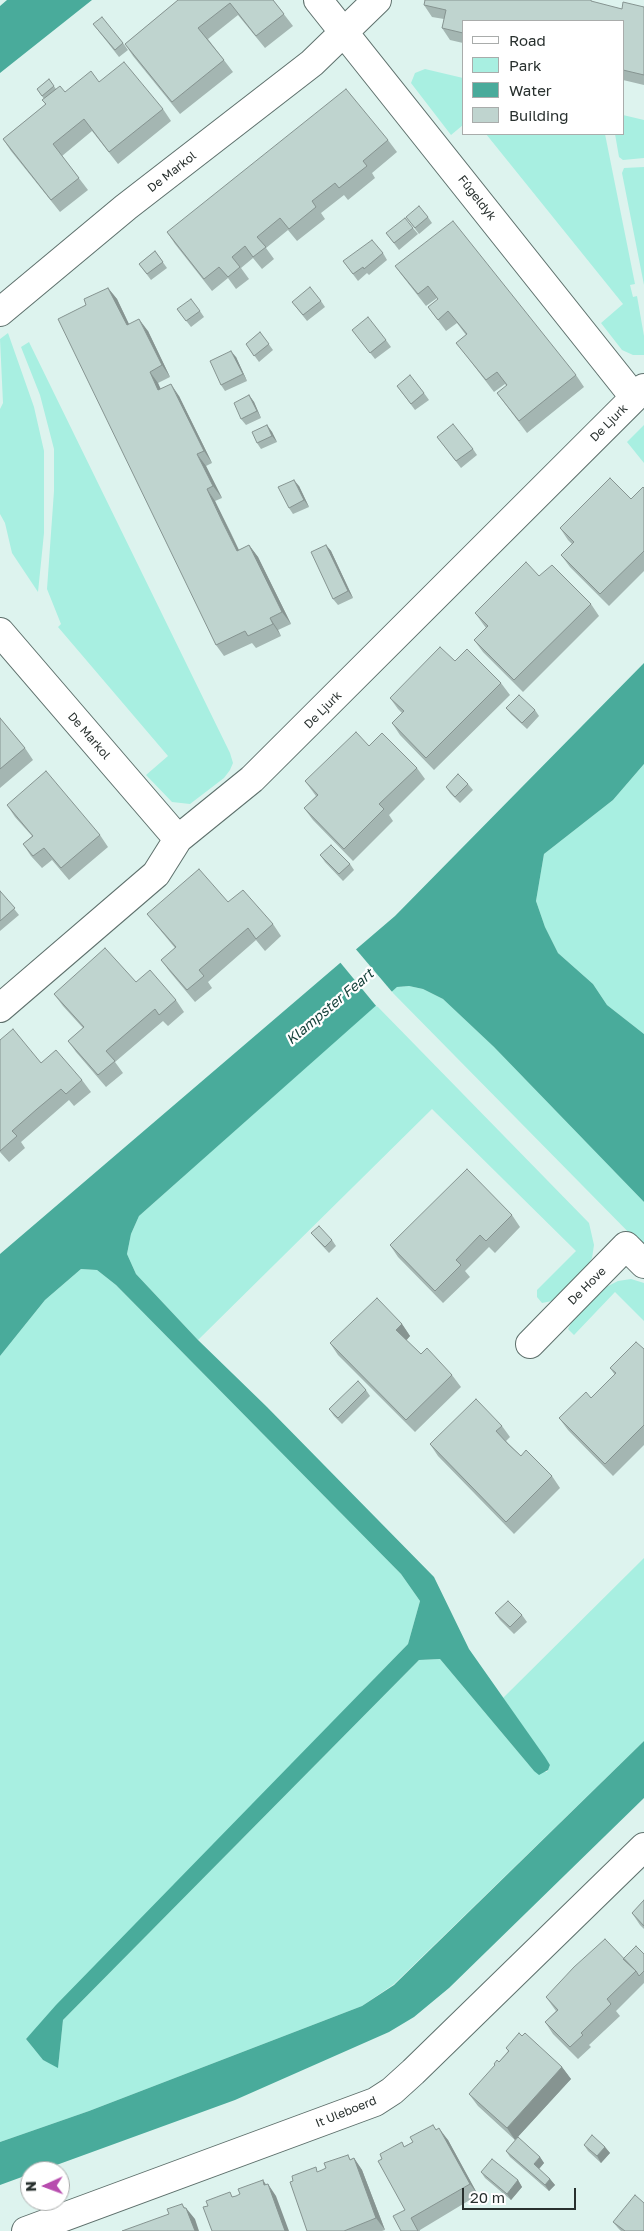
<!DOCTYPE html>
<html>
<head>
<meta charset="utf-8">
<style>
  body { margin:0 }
  #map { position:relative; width:644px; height:2231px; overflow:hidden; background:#ddf3ee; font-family:"Golos Text",sans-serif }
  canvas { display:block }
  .legend { position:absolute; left:462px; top:20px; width:162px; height:115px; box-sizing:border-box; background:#fff; border:1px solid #a9acab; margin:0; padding:6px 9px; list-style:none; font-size:15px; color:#28302e }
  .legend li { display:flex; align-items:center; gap:10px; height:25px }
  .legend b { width:25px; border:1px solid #a9acab }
  .north { position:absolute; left:20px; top:2161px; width:50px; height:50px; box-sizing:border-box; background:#fff; border:1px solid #a9acab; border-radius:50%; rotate:268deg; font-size:14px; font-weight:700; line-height:20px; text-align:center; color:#28302e }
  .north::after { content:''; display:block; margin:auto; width:18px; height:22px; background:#b74dae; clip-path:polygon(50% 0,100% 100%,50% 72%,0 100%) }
  .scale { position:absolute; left:462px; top:2188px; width:114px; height:22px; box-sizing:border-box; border:2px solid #28302e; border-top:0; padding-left:6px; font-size:15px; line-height:18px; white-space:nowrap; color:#28302e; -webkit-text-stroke:4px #fff; paint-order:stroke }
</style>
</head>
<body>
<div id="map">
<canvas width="644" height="2231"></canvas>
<ul class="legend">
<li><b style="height:6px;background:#fff"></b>Road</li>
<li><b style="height:14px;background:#a8efe1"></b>Park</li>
<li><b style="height:14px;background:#49ab9b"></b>Water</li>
<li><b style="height:14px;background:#bfd4cf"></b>Building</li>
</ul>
<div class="north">N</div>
<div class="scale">20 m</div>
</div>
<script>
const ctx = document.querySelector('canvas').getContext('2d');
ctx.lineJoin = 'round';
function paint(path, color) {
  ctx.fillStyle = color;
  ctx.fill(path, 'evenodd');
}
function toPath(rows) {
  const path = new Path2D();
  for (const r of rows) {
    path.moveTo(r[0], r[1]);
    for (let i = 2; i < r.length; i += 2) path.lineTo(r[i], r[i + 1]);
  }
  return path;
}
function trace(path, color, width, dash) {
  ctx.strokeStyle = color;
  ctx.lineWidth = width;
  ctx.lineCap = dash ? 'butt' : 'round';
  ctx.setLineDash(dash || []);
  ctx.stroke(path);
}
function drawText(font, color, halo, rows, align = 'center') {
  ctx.font = font + ' "Golos Text",sans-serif';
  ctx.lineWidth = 4.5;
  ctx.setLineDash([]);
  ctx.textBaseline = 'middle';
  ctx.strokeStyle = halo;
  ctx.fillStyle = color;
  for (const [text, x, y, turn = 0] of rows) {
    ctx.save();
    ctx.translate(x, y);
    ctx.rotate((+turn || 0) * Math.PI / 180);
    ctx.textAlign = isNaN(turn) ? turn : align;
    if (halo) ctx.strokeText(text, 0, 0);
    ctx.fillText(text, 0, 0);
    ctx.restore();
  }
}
paint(toPath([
  [425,69,463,78,463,125,451,135,411,83,415,73],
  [623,115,644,120,644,158,623,160,619,157,615,134,623,134],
  [486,134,605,134,635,284,630,285,633,297,637,296,644,336,644,355,633,355,622,350,601,323,623,304],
  [644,167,644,285,622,173,624,168],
  [8,333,34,407,44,451,44,533,38,592,12,553,5,523,0,514,0,409,3,403,0,339],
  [29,342,230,753,233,763,230,770,224,778,190,804,172,802,146,775,168,756,58,627,61,624,47,589,54,491,54,449,40,395,21,347],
  [644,425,644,463,627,442],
  [644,764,644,1034,607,1005,593,984,558,953,545,927,536,901,544,854,613,800],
  [409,986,423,989,443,999,494,1047,644,1202,644,1248,391,991,397,987],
  [376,1005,589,1223,594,1245,592,1258,585,1270,563,1293,552,1301,542,1303,537,1297,537,1290,576,1251,432,1109,198,1340,136,1274,127,1254,131,1234,139,1216],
  [81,1269,97,1270,116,1285,401,1574,420,1601,408,1644,26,2039,43,2060,58,2067,63,2020,419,1660,440,1659,534,1771,547,1772,550,1765,503,1698,644,1558,644,1741,394,1984,362,2006,89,2111,0,2142,0,1356,45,1300],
  [631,1279,644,1283,644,1321,615,1292,574,1335,568,1329,575,1315,604,1288,618,1281]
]), '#a8efe1');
paint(toPath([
  [7,0,92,0,0,73,0,6],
  [644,663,644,764,613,800,544,854,536,901,545,927,558,953,593,984,607,1005,644,1034,644,1202,494,1047,443,999,423,989,409,986,397,987,139,1216,131,1234,127,1254,136,1274,198,1340,267,1407,434,1577,469,1649,545,1757,550,1765,548,1770,539,1775,534,1771,440,1659,419,1660,63,2020,58,2068,43,2060,26,2039,56,2005,408,1644,420,1601,401,1574,116,1285,97,1270,81,1269,45,1300,0,1356,0,1254,395,916],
  [644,1741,644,1798,449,1988,414,2017,389,2032,235,2100,40,2171,30,2171,30,2174,0,2185,0,2142,89,2111,362,2006,394,1985]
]), '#49ab9b');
paint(toPath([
  [354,947,393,993,377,1007,339,961]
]), '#ddf3ee');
const street = toPath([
  [318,0,634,397],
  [0,312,126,207,312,63,377,0],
  [0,632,178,839],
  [0,1008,156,874,178,839,252,779,644,388],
  [530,1344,626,1246,644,1264],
  [26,2231,375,2102,392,2091,413,2072,644,1847]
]);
trace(street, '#5e706c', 30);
trace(street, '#fff', 28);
paint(toPath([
  [178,0,273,0,293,26,265,48,238,15,208,39,233,72,180,114,133,56,125,44],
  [597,3,622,9,644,7,644,85,623,80,623,21,463,21,463,43,450,40,442,28,444,19,432,17,424,5],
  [93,24,123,43,128,50,119,57],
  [49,79,56,89,65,92,99,82,163,109,171,121,118,164,92,131,62,156,88,190,60,212,11,151,3,139,45,105,44,99,37,89],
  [388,140,397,152,372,173,375,178,348,200,344,195,321,213,325,219,297,241,288,230,266,248,274,259,262,269,253,258,241,268,249,279,236,289,228,278,212,291,175,244,167,232],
  [406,217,428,217,432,223,419,234],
  [413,228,418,234,399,250,386,233],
  [155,251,167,268,151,280,139,264],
  [383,253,387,260,369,275,367,273,358,281,343,261],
  [395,266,576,375,584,387,527,433,497,393,507,386,505,384,494,392,465,354,456,343,466,335,457,323,446,331,428,307,438,299,437,298,426,306,404,278],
  [108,288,117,299,129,324,148,331,170,377,158,383,160,389,179,396,212,463,206,466,222,498,215,501,231,533,239,550,249,545,258,557,291,624,278,630,281,636,256,648,252,643,224,656,216,645,86,305],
  [321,301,325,307,307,321,292,302],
  [177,309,200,311,204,317,191,327],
  [352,330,386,340,391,347,375,359],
  [260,332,273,350,259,362,246,344],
  [236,357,247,381,225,391,221,385],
  [397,386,424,393,429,400,415,410],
  [249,395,254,402,261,418,246,425,241,419],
  [267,425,272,432,277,442,261,449,257,443],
  [437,437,473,449,477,455,461,468],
  [299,486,309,507,293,514,289,508],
  [644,488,644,571,609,606,570,567,561,555,572,544,568,540,560,528,631,499],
  [326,545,331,551,353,598,338,605,333,599],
  [539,576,591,604,599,616,523,692,483,652,474,640,486,628,475,613],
  [455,661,501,683,510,695,434,770,400,735,392,723,402,713,398,709,390,698],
  [506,708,535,710,539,716,527,729,511,714],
  [0,718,25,748,33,760,0,788],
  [369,746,417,768,425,779,389,815,393,821,353,861,313,820,304,808,316,796,305,781],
  [468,784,473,790,460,803,450,793,446,787],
  [7,805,100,835,108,847,69,880,52,860,42,868,31,856,23,844,32,836,15,817],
  [320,855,350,864,354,870,343,881,325,862],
  [0,891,19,915,0,931],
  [228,902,273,924,281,936,265,951,256,940,208,982,212,988,195,1002,170,972,161,960,175,948,156,925,147,914],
  [136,982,176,1000,184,1012,168,1026,163,1021,115,1062,123,1073,106,1087,76,1052,68,1041,83,1028,63,1006,54,994],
  [0,1040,41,1063,82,1080,91,1092,74,1106,69,1100,21,1142,25,1148,9,1162,0,1152],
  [512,1215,520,1227,495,1253,489,1247,465,1271,470,1277,443,1303,398,1257,390,1245],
  [311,1233,332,1240,336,1246,329,1253,316,1239],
  [402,1324,410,1336,406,1340,421,1354,452,1375,461,1387,415,1432,338,1355,330,1343],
  [644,1349,644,1445,613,1476,568,1430,559,1418,591,1398,615,1375,610,1368],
  [366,1390,370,1396,342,1424,334,1416,329,1409],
  [502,1426,510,1437,506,1441,521,1456,552,1476,560,1488,514,1534,438,1456,430,1444],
  [495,1613,522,1615,527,1622,514,1634,500,1620],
  [644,1900,644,1929,640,1925,632,1913],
  [644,1954,644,1983,616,2011,620,2016,589,2045,591,2047,578,2059,553,2034,545,2022,556,2011,546,1997,623,1959],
  [522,2036,562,2067,571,2079,515,2140,478,2106,469,2094,495,2066,494,2064,499,2062,508,2051,506,2048],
  [436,2130,448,2140,478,2195,420,2230,420,2231,401,2231,405,2210,405,2146],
  [584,2145,605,2147,610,2153,601,2163,588,2151],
  [506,2151,540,2157,544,2163,539,2169,550,2179,555,2185,549,2191,510,2157],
  [354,2158,362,2170,385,2230,382,2231,307,2231,351,2159],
  [481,2172,518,2180,522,2187,511,2200,485,2178],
  [613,2222,644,2231,621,2231,618,2228]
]), '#a4b6b2');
paint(toPath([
  [108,288,117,299,135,337,127,325],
  [139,319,148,331,170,377,162,365],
  [231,351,236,357,247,381,243,374],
  [150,372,158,383,167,402,158,390],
  [171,384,179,396,212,463,204,451],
  [249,395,254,402,261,418,257,411],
  [267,425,272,432,277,442,272,436],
  [197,454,206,466,222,498,213,486],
  [294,480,299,486,309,507,304,500],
  [207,489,215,501,245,563,237,551],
  [249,545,258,557,291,624,282,612],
  [326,545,331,551,353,598,348,591],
  [270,618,278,630,281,636,273,624],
  [402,1324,410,1336,405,1342,396,1330],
  [562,2067,571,2079,515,2140,507,2128],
  [439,2128,448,2140,478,2195,470,2184],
  [605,2147,610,2153,601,2163,597,2156],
  [540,2157,544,2163,538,2170,534,2164],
  [354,2158,362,2170,385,2230,376,2218],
  [550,2179,555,2185,549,2191,545,2185],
  [263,2180,271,2192,268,2184,276,2196,289,2231,285,2231,264,2185],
  [518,2180,522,2187,511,2200,507,2194],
  [182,2204,187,2211,186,2208,195,2219,199,2231,195,2231,184,2208]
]), '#869491');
const building = toPath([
  [178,0,273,0,284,14,256,36,230,3,198,28,224,60,172,102,125,44,178,0],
  [425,0,591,0,591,1,622,9,623,2,644,7,644,75,623,70,623,21,463,21,463,33,442,28,446,10,424,5,425,0],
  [102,17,123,43,115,50,93,24,102,17],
  [124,62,163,109,109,152,84,119,53,144,79,178,51,200,3,139,46,104,42,100,60,86,65,92,91,71,99,82,124,62],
  [49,79,54,86,42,96,37,89,49,79],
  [346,89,388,140,363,161,367,166,339,188,335,183,312,201,316,207,289,229,280,218,257,237,266,247,253,257,245,246,232,257,240,267,228,277,219,267,204,279,167,232,346,89],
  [419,206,428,217,415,228,406,217,419,206],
  [405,218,413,228,394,243,386,233,405,218],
  [453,221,576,375,519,421,497,393,507,385,497,372,486,380,456,343,467,334,448,311,438,320,428,307,438,299,428,286,418,294,395,266,453,221],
  [372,240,383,253,364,269,363,267,353,274,343,261,372,240],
  [155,251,163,262,147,274,139,264,155,251],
  [310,287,321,301,303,315,292,302,310,287],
  [108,288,127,325,139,319,162,365,150,372,158,390,171,384,204,451,197,454,213,486,207,489,222,521,237,551,249,545,282,612,270,618,273,624,248,636,245,631,216,645,58,319,86,305,84,299,108,288],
  [191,299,200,311,186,321,177,309,191,299],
  [368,317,386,340,370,353,352,330,368,317],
  [260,332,269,344,254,356,246,344,260,332],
  [231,351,243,374,221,385,210,361,231,351],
  [410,375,424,393,411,404,397,386,410,375],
  [249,395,257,411,241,419,234,403,249,395],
  [453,424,473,449,456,461,437,437,453,424],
  [267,425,272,436,257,443,252,432,267,425],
  [610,478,631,499,643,487,644,488,644,551,600,594,561,555,574,542,560,528,610,478],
  [294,480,304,500,289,508,278,487,294,480],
  [326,545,348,591,333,599,311,552,326,545],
  [526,562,539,576,552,565,591,604,514,680,474,640,488,626,475,613,526,562],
  [440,647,455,661,467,649,501,683,426,758,392,723,404,711,390,698,440,647],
  [519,695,535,710,522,723,506,708,519,695],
  [0,718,25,748,0,769,0,718],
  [356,732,369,746,382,733,417,768,379,804,384,809,344,849,304,808,318,795,305,781,356,732],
  [46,771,100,835,61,868,44,848,33,856,23,844,33,836,7,805,46,771],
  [458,774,468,784,455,797,446,787,458,774],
  [331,845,350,864,339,874,320,855,331,845],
  [199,869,228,902,243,890,273,924,256,939,248,928,199,970,204,976,187,990,161,960,176,947,147,914,199,869],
  [0,891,15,908,0,921,0,891],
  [105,948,136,982,150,970,176,1000,159,1015,155,1009,106,1051,115,1061,98,1075,68,1041,84,1027,54,994,105,948],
  [13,1029,41,1063,56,1050,82,1080,66,1094,61,1089,37,1109,12,1131,17,1136,0,1151,0,1040,13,1029],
  [467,1169,512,1215,486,1241,480,1235,456,1260,461,1265,435,1291,390,1245,467,1169],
  [319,1226,332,1240,325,1247,311,1233,319,1226],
  [377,1298,402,1324,396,1330,421,1354,427,1348,452,1375,406,1420,330,1343,377,1298],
  [636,1342,644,1349,644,1425,605,1464,559,1418,586,1392,591,1398,616,1373,610,1368,636,1342],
  [358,1381,366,1390,338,1418,329,1409,358,1381],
  [476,1399,502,1426,496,1431,508,1444,521,1456,526,1450,552,1476,506,1522,430,1444,476,1399],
  [508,1601,522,1615,510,1627,495,1613,508,1601],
  [644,1900,644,1926,632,1913,644,1900],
  [605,1939,636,1971,607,1999,611,2004,581,2033,583,2035,570,2047,545,2022,558,2010,546,1997,574,1967,605,1939],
  [636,1946,644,1954,644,1971,639,1976,636,1971,623,1959,636,1946],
  [519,2033,522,2036,525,2033,562,2067,507,2128,469,2094,495,2065,494,2064,497,2060,499,2062,509,2051,506,2048,519,2033],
  [433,2125,436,2130,439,2128,470,2184,411,2218,418,2231,401,2231,393,2216,405,2210,378,2161,382,2159,380,2154,402,2142,404,2147,413,2142,410,2137,433,2125],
  [592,2135,605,2147,597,2156,584,2145,592,2135],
  [518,2137,540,2157,534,2164,550,2179,545,2185,506,2151,518,2137],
  [348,2155,350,2160,354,2158,376,2218,344,2231,307,2231,290,2182,293,2181,292,2176,316,2167,317,2172,322,2170,326,2168,324,2163,348,2155],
  [492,2159,518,2180,507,2194,481,2172,492,2159],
  [263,2180,264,2185,268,2184,285,2231,212,2231,203,2207,208,2206,206,2201,230,2192,232,2197,236,2196,240,2194,238,2189,263,2180],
  [635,2195,644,2203,644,2231,625,2231,613,2222,635,2195],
  [182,2204,184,2208,186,2208,195,2231,122,2231,169,2214,167,2209,182,2204]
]);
paint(building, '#bfd4cf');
trace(building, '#869491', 1);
drawText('12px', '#28302e', '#fff', [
  ["De Markol",172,172,-38],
  ["Fûgeldyk",477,198,52],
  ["De Ljurk",609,423,-45],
  ["De Ljurk",323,710,-45],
  ["De Markol",89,736,49],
  ["De Hove",587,1286,-45],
  ["It Uleboerd",346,2112,-22]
]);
drawText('italic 14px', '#16423b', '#fff', [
  ["Klampster Feart",330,1007,-40]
]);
</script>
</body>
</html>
